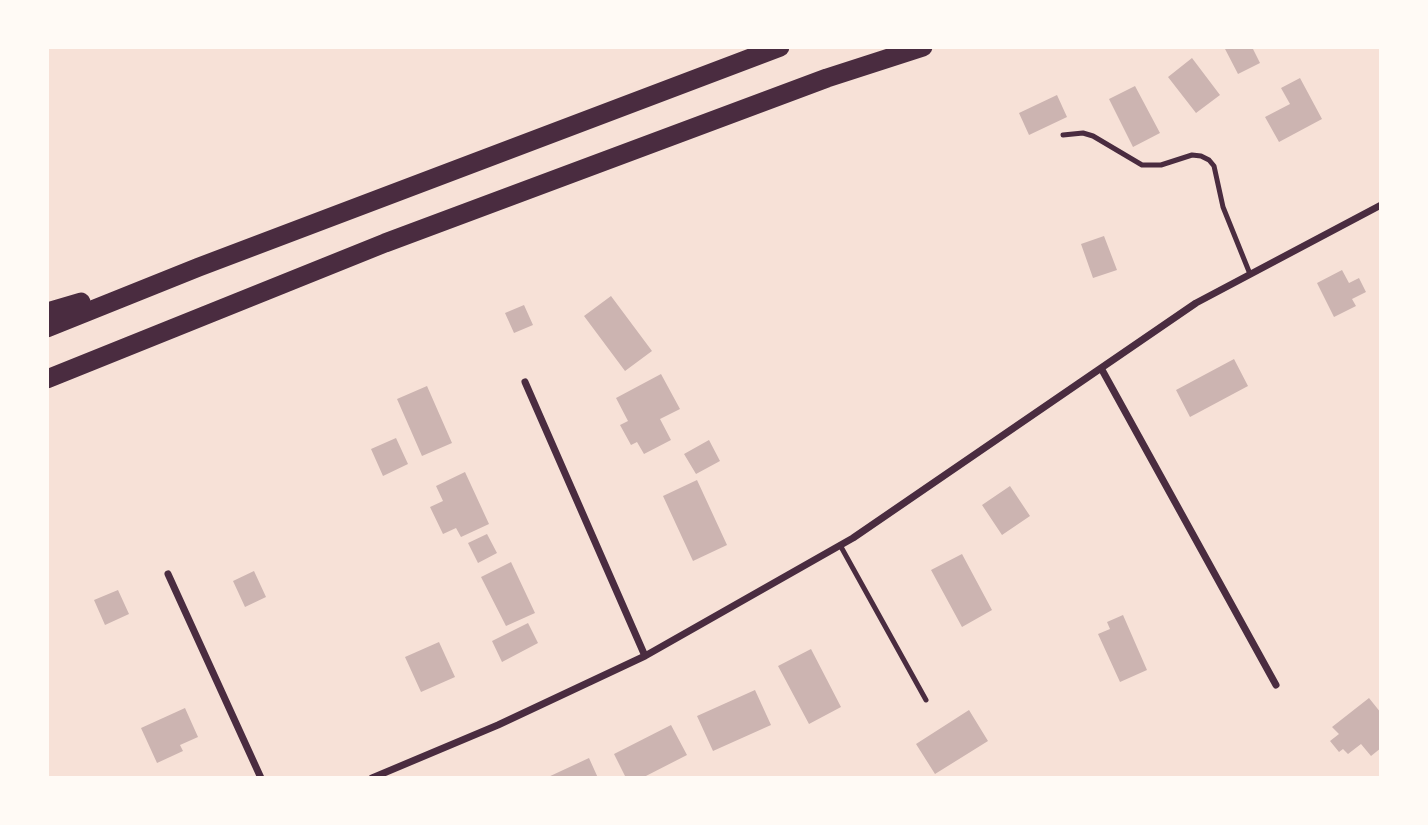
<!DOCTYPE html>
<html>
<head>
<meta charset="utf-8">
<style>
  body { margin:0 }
  #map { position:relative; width:1428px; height:825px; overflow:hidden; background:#f7e1d7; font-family:"Public Sans",sans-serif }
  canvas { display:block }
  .frame { position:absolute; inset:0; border:49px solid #fffaf5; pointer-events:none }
</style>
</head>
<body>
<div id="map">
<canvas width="1428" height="825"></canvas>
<div class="frame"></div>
</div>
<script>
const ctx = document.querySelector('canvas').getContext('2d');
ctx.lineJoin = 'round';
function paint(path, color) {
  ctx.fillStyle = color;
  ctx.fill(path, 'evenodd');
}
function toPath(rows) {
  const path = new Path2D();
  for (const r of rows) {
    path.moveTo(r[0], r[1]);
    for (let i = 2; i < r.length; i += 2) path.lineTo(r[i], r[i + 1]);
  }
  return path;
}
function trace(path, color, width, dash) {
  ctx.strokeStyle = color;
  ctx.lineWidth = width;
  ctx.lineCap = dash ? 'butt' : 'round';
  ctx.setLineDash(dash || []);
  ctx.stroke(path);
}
paint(toPath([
  [1224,47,1252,47,1260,63,1238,74],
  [1192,58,1220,95,1196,113,1168,77],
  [1300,78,1322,119,1279,142,1265,117,1290,104,1281,88],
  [1135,86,1160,133,1133,147,1109,99],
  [1057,95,1067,117,1029,135,1019,113],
  [1104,236,1117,270,1093,278,1081,244],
  [1342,270,1349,283,1359,278,1366,292,1352,299,1356,306,1334,317,1317,283],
  [611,296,652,351,625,371,584,316],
  [524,305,533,325,514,333,505,313],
  [1234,359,1248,386,1190,417,1176,390],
  [661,374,680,409,660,419,671,440,644,454,637,442,631,445,620,425,628,421,616,398],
  [427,386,452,443,422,456,397,399],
  [396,438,408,464,383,476,371,449],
  [709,440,720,461,696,474,684,454],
  [465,472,489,524,461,537,456,528,443,534,430,507,443,501,436,486],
  [697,480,727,545,693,561,663,496],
  [1010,486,1030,516,1002,535,982,505],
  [487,534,497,553,478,563,468,543],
  [962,554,992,610,962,627,931,570],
  [511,562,535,613,506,626,481,577],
  [254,571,266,597,245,607,233,581],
  [118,590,129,614,105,625,94,600],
  [1123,615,1147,670,1120,682,1098,634,1110,629,1107,622],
  [528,623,538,643,502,662,492,641],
  [439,642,455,677,421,692,405,657],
  [811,649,841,707,809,724,778,666],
  [755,690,771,725,713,751,697,716],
  [1369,698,1381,713,1381,748,1371,756,1361,744,1348,754,1343,749,1339,752,1330,741,1339,734,1332,727],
  [185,708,198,737,180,745,183,751,157,763,141,728],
  [969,710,988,741,935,774,916,744],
  [671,725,687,755,642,778,626,778,614,754],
  [589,758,598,778,546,778]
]), '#ccb4b1');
trace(toPath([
  [1063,135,1083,133,1093,136,1142,165,1161,165,1192,155,1201,156,1209,160,1214,166,1223,207,1250,274],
  [840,545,926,700]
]), '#4a2c40', 5);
trace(toPath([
  [1101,368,1276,685],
  [525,382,645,656],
  [168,574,261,778],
  [372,778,498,725,645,656,853,538,1196,303,1381,205]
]), '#4a2c40', 7);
trace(toPath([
  [47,312,81,302],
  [47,328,199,267,780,47],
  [47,379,385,243,827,78,923,47]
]), '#4a2c40', 19);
</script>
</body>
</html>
